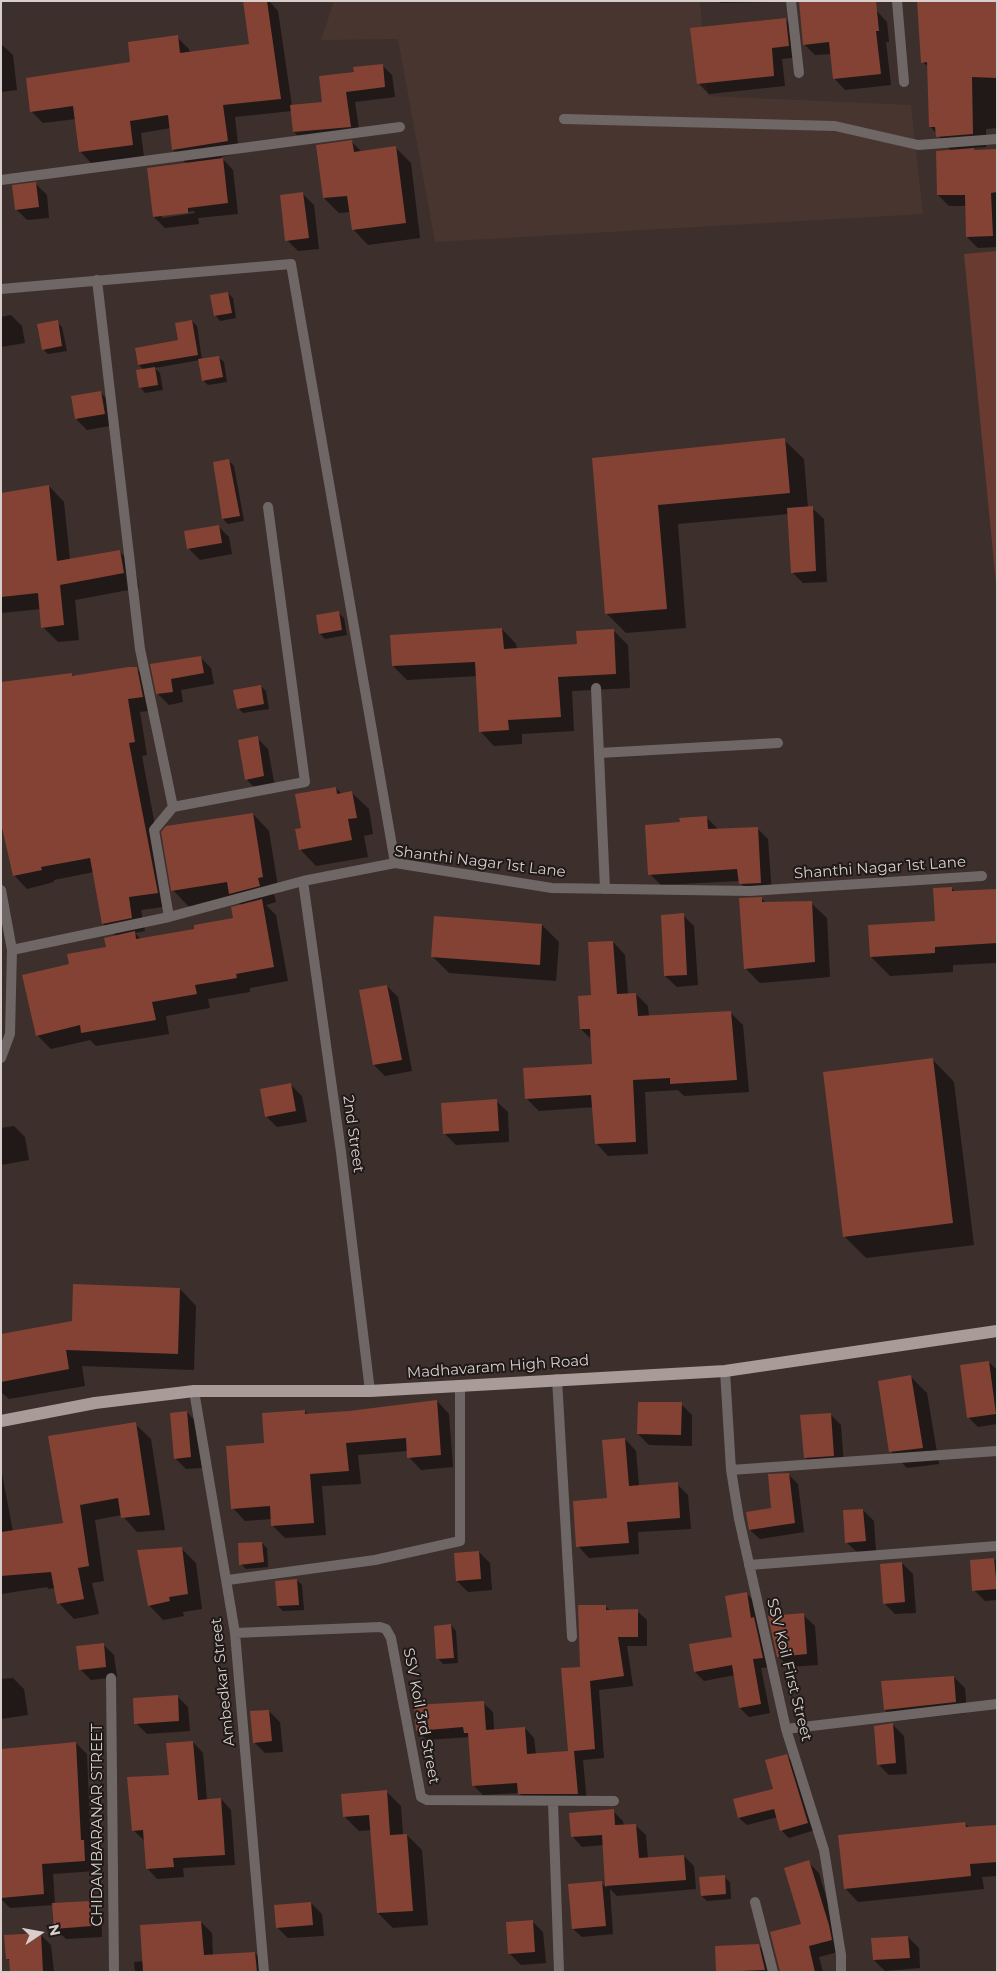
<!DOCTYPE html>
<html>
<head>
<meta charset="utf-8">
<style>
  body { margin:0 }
  #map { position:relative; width:998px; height:1973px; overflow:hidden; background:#3c2f2c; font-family:Montserrat,sans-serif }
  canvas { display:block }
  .frame { position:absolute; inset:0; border:2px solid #d8cfcd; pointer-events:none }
  .north { position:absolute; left:15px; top:1908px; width:50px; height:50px; -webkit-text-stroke:4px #1f1917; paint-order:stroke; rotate:78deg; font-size:14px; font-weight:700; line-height:20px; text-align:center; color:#d8cfcd }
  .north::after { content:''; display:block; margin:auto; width:18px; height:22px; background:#d8cfcd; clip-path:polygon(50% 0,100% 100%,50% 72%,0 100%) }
</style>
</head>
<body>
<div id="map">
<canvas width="998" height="1973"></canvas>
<div class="frame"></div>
<div class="north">N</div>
</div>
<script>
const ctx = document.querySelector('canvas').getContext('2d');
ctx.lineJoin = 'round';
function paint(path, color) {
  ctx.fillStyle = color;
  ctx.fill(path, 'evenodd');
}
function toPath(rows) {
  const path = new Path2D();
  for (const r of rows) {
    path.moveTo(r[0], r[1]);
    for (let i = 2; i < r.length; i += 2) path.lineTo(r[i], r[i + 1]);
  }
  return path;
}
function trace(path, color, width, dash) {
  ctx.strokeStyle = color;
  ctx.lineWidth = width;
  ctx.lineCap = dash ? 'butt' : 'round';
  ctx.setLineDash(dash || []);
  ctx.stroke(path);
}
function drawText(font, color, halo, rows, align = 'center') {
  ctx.font = font + ' Montserrat,sans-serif';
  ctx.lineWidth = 4;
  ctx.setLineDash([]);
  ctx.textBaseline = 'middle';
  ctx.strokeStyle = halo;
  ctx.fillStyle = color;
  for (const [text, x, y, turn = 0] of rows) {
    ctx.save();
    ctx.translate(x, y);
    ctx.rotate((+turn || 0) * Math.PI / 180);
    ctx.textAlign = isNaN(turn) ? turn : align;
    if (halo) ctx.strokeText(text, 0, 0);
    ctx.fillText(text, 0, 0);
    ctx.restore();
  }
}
paint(toPath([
  [334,1,700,1,708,96,911,105,923,214,435,242,398,39,321,40]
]), '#493530');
paint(toPath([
  [997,251,997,594,964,254]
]), '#693b30');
paint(toPath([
  [245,1,269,1,278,11,292,106,324,103,355,73,382,65,392,75,395,97,355,102,360,136,304,142,294,132,292,111,235,117,239,153,221,157,233,170,238,214,198,218,199,224,165,228,154,217,187,164,173,150,171,128,141,133,144,157,92,164,80,151,76,119,43,123,31,111,132,63,177,37,189,49,190,53,250,45],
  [194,211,195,213,162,218,162,215],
  [719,1,774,1,774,2,720,3],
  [997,1,997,128,986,129,986,147,972,148,976,151,997,151,997,247,978,248,967,237,966,206,949,206,938,195,951,151,930,126,929,68,923,62],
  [876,10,887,22,889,42,886,42,891,85,845,90,834,78,831,54,815,55,804,44],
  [786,20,797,31,800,57,782,59,785,86,709,94,698,83],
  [1,44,13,55,17,90,1,92],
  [352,142,362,152,396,148,411,163,420,238,368,245,353,229,351,212,339,213,324,198],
  [36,184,47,195,49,218,27,220,16,209],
  [303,194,314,205,319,249,298,251,287,240],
  [228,293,233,298,236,318,220,321,215,315],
  [11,315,22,326,25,343,1,347,1,317],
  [192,321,197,326,202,360,218,357,224,362,227,382,208,385,203,380,200,360,155,368,160,373,163,390,145,393,140,387,144,370,139,365,179,342],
  [57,322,62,327,67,351,48,354,43,349],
  [101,393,112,404,115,425,87,430,76,419],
  [784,440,804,459,808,508,812,508,824,519,827,582,803,583,792,572,789,514,678,524,686,628,626,633,606,613,593,460],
  [229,461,234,466,244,521,228,524,223,519],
  [49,486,64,502,70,560,119,551,135,567,139,588,75,600,79,640,58,642,43,627,41,609,1,613,1,494],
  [218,526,229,537,232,554,200,560,189,549,185,532],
  [338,612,344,618,347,635,325,639,320,634],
  [502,629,516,644,517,649,578,645,613,630,628,645,630,688,572,691,574,731,522,734,522,744,494,746,480,731,477,676,407,680,393,666],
  [200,657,211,668,214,684,181,690,183,702,169,705,158,694,152,665],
  [136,668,149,681,155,710,140,712,147,755,142,756,170,906,141,910,145,931,135,933,141,939,196,930,234,919,242,906,236,900,189,907,173,890,253,814,269,831,279,893,274,894,276,902,266,905,276,915,288,981,250,988,250,992,208,999,210,1008,166,1016,169,1034,96,1046,90,1040,51,1049,37,1035,71,965,107,948,116,936,103,924,94,872,54,880,54,882,27,889,14,875,72,675,74,677],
  [260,686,266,691,269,709,243,713,238,708],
  [257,738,268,749,275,787,257,790,246,779],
  [336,788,342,794,352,793,369,809,373,834,364,836,368,857,316,866,300,849,303,829],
  [707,818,718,829,757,828,768,839,772,894,751,895,739,881,661,885,650,874,681,823],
  [951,888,956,892,997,890,997,963,953,965,953,972,890,976,871,957,936,922],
  [761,898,766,903,811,903,827,918,830,977,760,983,745,968],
  [683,915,694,926,698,985,677,987,665,976],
  [542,925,559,942,556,981,449,973,432,956],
  [613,942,625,955,628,994,636,994,648,1006,649,1017,730,1012,743,1025,749,1092,684,1096,678,1090,645,1092,648,1154,608,1156,596,1143,594,1107,539,1111,526,1098,593,1065,591,1039,581,1029],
  [387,986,398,997,412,1071,385,1076,374,1065],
  [933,1060,954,1082,974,1245,866,1258,844,1236],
  [291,1085,302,1096,307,1122,277,1127,266,1116],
  [496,1101,508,1112,509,1142,456,1145,444,1133],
  [14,1126,25,1137,29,1160,1,1165,1,1128],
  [180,1289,196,1306,194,1370,82,1366,85,1386,9,1399,1,1392,1,1335,73,1322],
  [989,1362,997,1370,997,1424,978,1427,968,1417],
  [910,1376,927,1393,939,1464,907,1468,890,1451],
  [437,1401,449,1414,453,1467,421,1470,409,1457,408,1451,358,1455,361,1484,322,1486,326,1535,285,1538,273,1526,272,1519,245,1521,233,1508,266,1444,305,1411,308,1415,349,1412],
  [681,1404,692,1415,692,1446,649,1445,638,1434],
  [187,1412,198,1424,202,1468,186,1469,175,1458],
  [830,1414,841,1425,844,1466,816,1468,805,1457],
  [135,1424,151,1439,165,1530,137,1532,122,1515,95,1520,104,1581,92,1583,99,1614,74,1619,59,1603,56,1588,49,1589,47,1587,1,1594,1,1468,13,1532,65,1524],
  [625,1439,636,1451,639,1486,677,1484,688,1495,691,1529,638,1532,639,1554,589,1558,578,1546,608,1499],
  [788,1474,798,1484,804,1532,760,1539,750,1530,773,1509],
  [863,1510,874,1521,876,1552,858,1553,846,1542],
  [262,1543,267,1548,268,1567,246,1569,241,1564],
  [182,1549,196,1563,202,1609,183,1612,184,1616,163,1620,149,1605],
  [479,1552,490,1563,492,1590,468,1592,457,1581],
  [994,1559,997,1562,997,1600,985,1601,974,1590],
  [902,1563,913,1574,916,1613,895,1614,884,1603],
  [297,1580,302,1585,304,1610,283,1611,278,1606],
  [747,1594,756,1603,771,1667,761,1668,770,1713,749,1717,740,1708,735,1675,704,1681,695,1672,733,1638],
  [605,1606,611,1611,637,1611,647,1620,647,1646,627,1646,633,1686,599,1690,604,1758,583,1760,587,1803,529,1803,519,1793,483,1795,474,1786,470,1737,427,1740,417,1731,483,1703,493,1712,494,1730,525,1728,534,1738,536,1755,569,1752,581,1668],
  [803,1615,815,1626,818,1665,789,1667,778,1656],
  [451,1625,456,1631,458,1663,443,1664,438,1658],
  [103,1644,114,1655,117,1677,91,1680,80,1669],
  [954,1677,965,1688,967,1713,896,1721,885,1710,883,1683],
  [13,1678,24,1689,28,1715,1,1719,1,1679],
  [177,1696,188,1707,190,1731,147,1734,136,1723],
  [269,1711,280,1722,283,1752,265,1753,254,1742],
  [893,1725,904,1736,907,1774,889,1775,878,1764],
  [193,1742,203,1753,207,1800,221,1799,231,1810,235,1865,183,1868,184,1877,157,1879,147,1868,145,1841,133,1830],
  [76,1743,87,1754,91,1849,94,1852,95,1871,53,1874,55,1904,90,1902,101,1913,102,1937,66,1939,55,1928,53,1905,10,1908,1,1899,1,1750],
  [786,1756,794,1763,815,1830,789,1838,781,1830,778,1817,747,1825,739,1818,735,1800,774,1790],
  [386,1791,401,1806,403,1835,407,1835,422,1850,428,1925,393,1928,378,1913,372,1830,359,1831,344,1816],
  [613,1811,623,1821,624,1826,635,1825,646,1835,648,1859,684,1856,694,1866,696,1889,617,1896,610,1889,613,1934,582,1937,573,1929,601,1883,607,1888,604,1845,582,1847,572,1836],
  [965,1824,970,1828,997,1827,997,1876,982,1877,984,1889,858,1902,845,1888],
  [808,1862,819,1873,842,1951,819,1957,823,1972,780,1972,771,1933,802,1925],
  [724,1877,730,1882,731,1899,707,1901,702,1896],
  [311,1903,322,1914,324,1936,288,1938,277,1927],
  [532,1921,543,1932,546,1963,521,1965,510,1954],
  [201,1922,212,1933,213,1956,255,1953,266,1964,267,1972,135,1972,134,1962,144,1961],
  [40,1934,51,1945,54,1972,11,1972,10,1962,7,1958],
  [908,1937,919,1948,920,1968,885,1971,874,1960],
  [758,1945,769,1956,773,1972,718,1972]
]), '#0007');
paint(toPath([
  [243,1,267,1,281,99,223,105,228,141,172,150,168,115,130,121,133,145,79,152,73,106,30,112,26,78,130,62,128,42,178,35,180,53,249,44],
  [799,1,876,1,879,31,876,31,881,74,833,79,829,42,803,45],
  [917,1,997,1,997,78,972,77,973,134,936,137,935,127,929,127,927,62,921,63],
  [786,18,789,46,772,48,774,76,697,84,690,28],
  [383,64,385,87,346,92,351,127,293,132,290,105,322,102,319,76,354,72,353,67],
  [352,140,354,152,396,146,406,223,352,230,347,196,323,198,316,145],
  [974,148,974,150,997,149,997,192,991,193,993,236,966,237,965,195,937,195,936,151],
  [223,158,228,203,188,208,188,213,153,217,147,168],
  [36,182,39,207,15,210,12,185],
  [303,192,309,238,285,241,280,195],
  [228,292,232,313,214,316,210,295],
  [58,320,62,346,42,350,37,324],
  [192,320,198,355,138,365,135,348,178,340,175,323],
  [219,356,223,377,202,381,198,359],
  [155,367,158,385,139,388,136,370],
  [101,391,105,414,75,419,71,396],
  [785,438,790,493,658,505,667,609,605,614,592,458],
  [229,459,240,516,222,519,213,462],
  [49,485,57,561,120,550,124,573,60,585,64,625,41,628,38,593,1,597,1,493],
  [813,506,816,571,791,573,787,508],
  [219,525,222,543,187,549,184,531],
  [339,611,342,630,319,634,316,615],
  [502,628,504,649,577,644,576,631,614,629,616,674,558,677,561,717,508,720,509,730,479,732,475,662,392,666,390,635],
  [201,656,204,673,171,679,173,692,156,694,150,664],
  [128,667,137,667,143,697,128,699,135,742,129,743,158,893,129,897,132,918,102,924,90,858,41,867,42,870,13,876,1,823,1,682,72,673,72,676],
  [261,685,264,704,237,709,233,690],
  [258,736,264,776,245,780,238,740],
  [336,787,337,794,352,791,357,818,348,819,352,840,299,850,295,829,301,828,295,794],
  [253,813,263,877,258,878,260,886,229,894,227,882,171,891,161,832,166,826],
  [707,816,708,829,758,827,761,883,739,884,737,869,648,875,645,825,680,822,679,818],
  [952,887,952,891,997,889,997,943,935,947,935,953,870,957,868,925,935,921,933,888],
  [762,897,762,902,812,901,815,962,744,969,739,898],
  [262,899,274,967,236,974,237,978,195,985,197,994,152,1002,156,1020,81,1033,80,1025,36,1036,22,975,69,964,67,954,106,947,104,938,135,931,136,939,194,929,194,925,233,918,231,907],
  [684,913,687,975,664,976,661,915],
  [434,916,542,924,540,965,431,957],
  [613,941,617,994,636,993,638,1016,731,1011,737,1080,670,1084,670,1078,633,1080,636,1142,595,1144,591,1095,525,1099,523,1068,592,1064,590,1029,580,1029,578,996,591,995,588,942],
  [387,985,402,1060,373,1065,359,990],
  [933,1058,953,1223,843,1237,823,1072],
  [291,1083,296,1111,265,1117,260,1089],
  [497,1099,499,1131,443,1134,441,1103],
  [73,1284,180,1288,178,1354,66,1350,69,1369,1,1382,1,1334,72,1321],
  [989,1361,996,1414,967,1418,960,1365],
  [911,1375,923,1448,889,1452,878,1381],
  [437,1400,441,1455,407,1458,406,1438,346,1443,349,1471,310,1474,314,1523,271,1526,270,1506,231,1509,226,1446,264,1443,262,1413,305,1410,305,1414,349,1411],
  [638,1402,682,1402,681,1435,637,1434],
  [187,1411,191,1457,174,1459,170,1413],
  [831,1413,834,1456,804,1458,800,1415],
  [136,1422,150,1515,121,1518,118,1498,80,1505,89,1566,78,1568,84,1599,57,1604,51,1572,1,1576,1,1532,63,1523,48,1436],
  [625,1438,629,1486,678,1482,680,1518,627,1522,629,1543,576,1547,573,1501,607,1498,602,1440],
  [789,1473,795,1523,749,1530,746,1512,771,1508,768,1474],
  [863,1509,866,1541,845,1543,843,1510],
  [262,1542,264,1562,239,1565,238,1543],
  [182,1547,188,1594,169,1597,170,1601,148,1606,137,1550],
  [479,1551,481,1579,456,1581,454,1553],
  [994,1558,997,1589,972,1591,970,1560],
  [902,1562,905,1602,883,1604,880,1564],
  [297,1579,299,1605,277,1606,275,1581],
  [747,1592,751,1618,754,1617,763,1658,753,1659,761,1704,739,1708,732,1665,694,1672,689,1644,732,1637,725,1596],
  [578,1605,606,1605,606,1610,638,1609,638,1637,618,1637,624,1676,590,1681,595,1749,574,1751,578,1794,518,1794,517,1783,472,1786,468,1733,464,1733,463,1727,416,1731,414,1705,484,1701,486,1730,525,1727,527,1754,568,1751,561,1668,580,1667],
  [804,1613,807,1654,777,1657,768,1616],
  [451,1624,454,1658,436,1659,434,1626],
  [104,1643,106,1667,79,1670,76,1646],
  [954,1676,956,1702,884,1710,881,1681],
  [178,1695,179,1721,134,1724,133,1698],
  [269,1710,272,1741,253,1743,250,1711],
  [893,1723,896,1763,877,1765,874,1726],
  [193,1741,198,1800,221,1798,225,1855,173,1858,174,1867,146,1869,143,1830,132,1831,127,1777,169,1775,166,1743],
  [76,1742,81,1840,84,1840,85,1861,42,1864,44,1894,1,1898,1,1749],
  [787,1754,808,1823,780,1831,774,1809,738,1818,733,1799,773,1789,765,1760],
  [387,1790,390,1835,407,1834,413,1911,377,1913,369,1815,343,1817,341,1794],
  [614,1809,615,1825,636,1824,639,1858,684,1855,686,1880,605,1886,602,1835,571,1837,569,1813],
  [965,1822,966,1827,997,1825,997,1862,970,1864,971,1876,844,1889,838,1835],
  [809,1860,829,1925,832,1940,809,1946,815,1972,780,1972,770,1932,801,1924,784,1868],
  [725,1875,726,1894,701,1896,699,1877],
  [602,1881,606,1926,572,1929,568,1884],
  [90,1901,92,1926,54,1929,52,1903],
  [311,1902,313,1925,276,1928,274,1905],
  [533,1920,535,1952,508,1954,506,1922],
  [201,1921,204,1955,255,1952,257,1972,143,1972,140,1925],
  [41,1933,43,1972,10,1972,9,1959,6,1959,4,1935],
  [908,1936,910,1958,873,1960,871,1938],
  [759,1944,765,1970,716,1972,715,1946]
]), '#844234');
trace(toPath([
  [596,688,605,889],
  [599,753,778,743]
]), '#6e6766', 10);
trace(toPath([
  [791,1,799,73],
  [897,1,904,82],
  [564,119,835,126,918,145,997,139],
  [1,180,400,127],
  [97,280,140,649,173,807],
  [1,289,291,264,395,863],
  [303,881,341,1152,370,1391],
  [169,917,154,830,173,807,305,782,268,507],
  [12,950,169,917,303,881,395,863,552,888,750,891,982,876],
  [725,1371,731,1470,739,1519,786,1729,824,1850,841,1955,841,1972],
  [557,1379,572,1637],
  [194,1391,235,1633,264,1972],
  [731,1470,997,1451],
  [749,1565,997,1546],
  [228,1580,375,1560,460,1541,460,1387],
  [235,1633,380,1627,386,1629,391,1638,421,1797,427,1800,614,1801],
  [111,1678,114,1972],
  [786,1729,997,1704],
  [553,1803,559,1972],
  [755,1902,773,1972]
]), '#6e6766', 10);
trace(toPath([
  [1,890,12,950,10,1034,1,1058]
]), '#6e6766', 10);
trace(toPath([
  [1,1421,95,1403,194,1391,370,1391,725,1371,997,1331]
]), '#a99b97', 12);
drawText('15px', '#d8cfcd', '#1f1917', [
  ["Shanthi Nagar 1st Lane",480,862,7],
  ["Shanthi Nagar 1st Lane",880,868,-4],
  ["2nd Street",353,1134,82],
  ["Madhavaram High Road",498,1367,-4],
  ["SSV Koil First Street",789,1670,76],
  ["Ambedkar Street",223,1682,-96],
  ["SSV Koil 3rd Street",421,1716,79],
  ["CHIDAMBARANAR STREET",98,1825,-90]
]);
</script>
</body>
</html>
